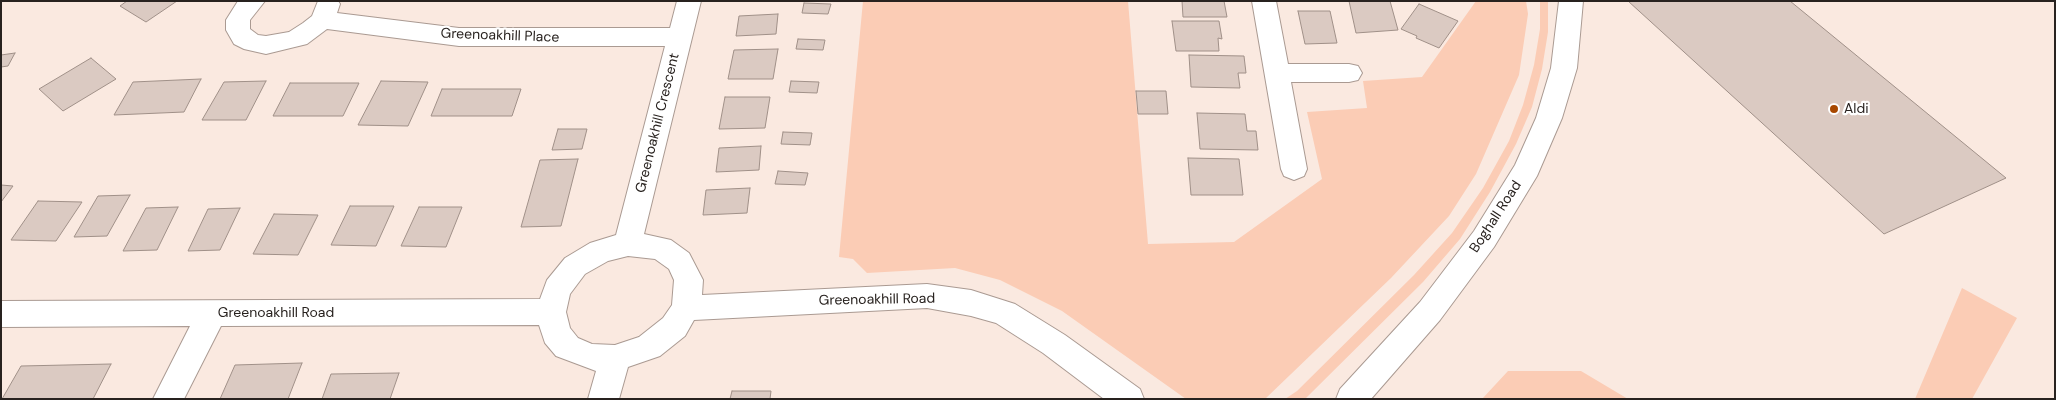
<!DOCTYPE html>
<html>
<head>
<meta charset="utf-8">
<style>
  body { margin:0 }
  #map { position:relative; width:2056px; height:400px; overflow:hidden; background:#fae9e0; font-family:"DM Sans",sans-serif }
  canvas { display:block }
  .frame { position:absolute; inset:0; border:2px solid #28221f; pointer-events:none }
</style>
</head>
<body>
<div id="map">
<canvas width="2056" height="400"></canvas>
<div class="frame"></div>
</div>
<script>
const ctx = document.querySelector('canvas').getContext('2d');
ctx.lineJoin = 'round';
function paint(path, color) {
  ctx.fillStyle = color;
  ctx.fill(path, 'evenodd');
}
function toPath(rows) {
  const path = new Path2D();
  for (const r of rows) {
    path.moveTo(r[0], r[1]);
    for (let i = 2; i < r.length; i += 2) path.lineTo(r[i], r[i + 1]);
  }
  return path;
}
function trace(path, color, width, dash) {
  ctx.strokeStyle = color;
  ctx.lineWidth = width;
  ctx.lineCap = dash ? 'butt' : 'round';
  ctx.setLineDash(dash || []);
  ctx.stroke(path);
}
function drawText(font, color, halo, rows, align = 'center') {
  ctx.font = font + ' "DM Sans",sans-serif';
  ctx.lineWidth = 4.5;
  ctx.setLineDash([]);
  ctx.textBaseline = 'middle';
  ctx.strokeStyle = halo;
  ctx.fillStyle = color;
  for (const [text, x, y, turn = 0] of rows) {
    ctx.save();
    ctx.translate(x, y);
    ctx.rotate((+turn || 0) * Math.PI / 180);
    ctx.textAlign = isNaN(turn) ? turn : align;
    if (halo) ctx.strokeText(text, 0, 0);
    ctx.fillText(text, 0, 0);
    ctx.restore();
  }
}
paint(toPath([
  [863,1,1128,1,1148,244,1234,242,1322,179,1307,112,1367,108,1363,81,1422,77,1476,1,1526,1,1528,14,1519,75,1476,174,1449,216,1391,278,1265,399,1186,399,1062,311,1000,280,955,268,867,273,853,259,839,257],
  [1540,1,1548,1,1548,32,1542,69,1532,107,1516,144,1490,192,1460,239,1423,282,1305,399,1285,399,1297,391,1414,275,1452,233,1483,188,1509,141,1523,105,1534,65,1540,29],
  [1962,288,2017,318,1972,399,1915,399],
  [1508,371,1581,371,1628,399,1482,399]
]), '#fbccb5');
const building = toPath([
  [127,1,177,1,146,22,120,6,127,1],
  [1182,1,1224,1,1227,17,1183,17,1182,1],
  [1349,1,1390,1,1398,30,1356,33,1349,1],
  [1628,1,1790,1,2006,178,1884,234,1628,1],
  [804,3,831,4,828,14,802,13,804,3],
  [1419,4,1458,21,1439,48,1416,38,1417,36,1401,29,1419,4],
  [1298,11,1330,11,1337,43,1305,44,1298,11],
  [778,14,776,34,736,36,739,16,778,14],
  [1172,21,1219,21,1222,39,1218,38,1219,51,1176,51,1172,21],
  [798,39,825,40,823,50,796,49,798,39],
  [778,49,773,79,728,79,734,50,778,49],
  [15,53,8,66,1,67,1,55,15,53],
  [1189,55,1244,56,1246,73,1238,73,1240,88,1191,87,1189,55],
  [91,58,116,79,63,111,39,89,91,58],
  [201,79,184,112,114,115,133,82,201,79],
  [266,81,246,120,202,120,224,82,266,81],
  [381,81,428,82,408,126,358,125,381,81],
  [791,81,819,82,817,93,789,92,791,81],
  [290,83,359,83,343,116,273,116,290,83],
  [442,89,521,89,512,116,431,116,442,89],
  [1136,91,1166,91,1168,114,1138,114,1136,91],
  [725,97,770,97,765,128,719,129,725,97],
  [1197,113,1245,114,1247,131,1256,131,1258,150,1200,149,1197,113],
  [558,129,587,129,582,149,552,150,558,129],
  [783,132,812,133,810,145,781,144,783,132],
  [761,146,759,170,716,172,719,148,761,146],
  [1188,158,1239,159,1243,195,1191,195,1188,158],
  [578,159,561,226,521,227,540,160,578,159],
  [778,171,808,173,805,185,775,184,778,171],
  [1,185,13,186,1,202,1,185],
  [750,188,747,213,703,215,706,190,750,188],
  [130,195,107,236,74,237,98,196,130,195],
  [38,201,82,202,56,241,11,240,38,201],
  [350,206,394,206,376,246,331,245,350,206],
  [178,207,157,250,123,251,146,208,178,207],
  [419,207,462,207,446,247,401,246,419,207],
  [240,208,220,250,188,251,208,209,240,208],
  [274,214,318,215,298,255,253,254,274,214],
  [302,363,288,399,220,399,235,365,302,363],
  [111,364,93,399,2,399,21,366,111,364],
  [399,373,390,399,322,399,331,374,399,373],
  [732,391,771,391,770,399,730,399,732,391]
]);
paint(building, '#dbcac2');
trace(building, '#a09088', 1);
const minor = toPath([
  [238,1,265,1,250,20,250,29,258,35,266,36,289,32,303,23,312,16,318,1,338,1,340,4,337,13,459,28,670,28,677,1,701,1,644,234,671,240,689,253,703,280,702,295,927,284,971,290,1015,304,1065,335,1140,389,1144,399,1104,399,1043,353,996,323,971,316,927,308,694,320,685,336,660,356,628,367,619,399,588,399,596,371,556,356,545,343,539,325,221,326,184,399,153,399,190,326,1,327,1,301,540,299,547,280,565,258,590,243,616,235,665,46,459,46,327,29,307,44,266,54,244,49,234,44,226,30,226,20,238,1],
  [628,256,655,259,669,269,674,280,672,305,663,318,639,337,615,345,592,344,578,338,570,328,566,312,570,294,585,274,608,261,628,256],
  [1252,1,1276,1,1288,64,1349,64,1358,66,1362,73,1358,80,1349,82,1291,82,1307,169,1304,176,1294,180,1284,176,1281,169,1252,1]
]);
const tertiary = toPath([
  [1559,1,1583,1,1577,68,1562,118,1537,176,1494,247,1440,320,1371,399,1336,399,1340,389,1420,302,1474,231,1515,165,1536,118,1551,68,1559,1]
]);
trace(minor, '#aa9a92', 2);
trace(tertiary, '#aa9a92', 2);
paint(minor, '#fff');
paint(tertiary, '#fff');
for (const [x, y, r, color] of [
  [1834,109,5,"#a84800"]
]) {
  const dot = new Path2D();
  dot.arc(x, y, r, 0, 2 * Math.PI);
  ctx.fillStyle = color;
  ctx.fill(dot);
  trace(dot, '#fff', 2);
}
drawText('14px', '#28221f', '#fff', [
  ["Greenoakhill Place",500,36,2],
  ["Greenoakhill Crescent",658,123,-76],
  ["Boghall Road",1496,217,-57],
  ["Greenoakhill Road",877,300,-1],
  ["Greenoakhill Road",276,313]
]);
drawText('14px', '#28221f', '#fff', [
  ["Aldi",1844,109]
], 'left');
</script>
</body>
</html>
